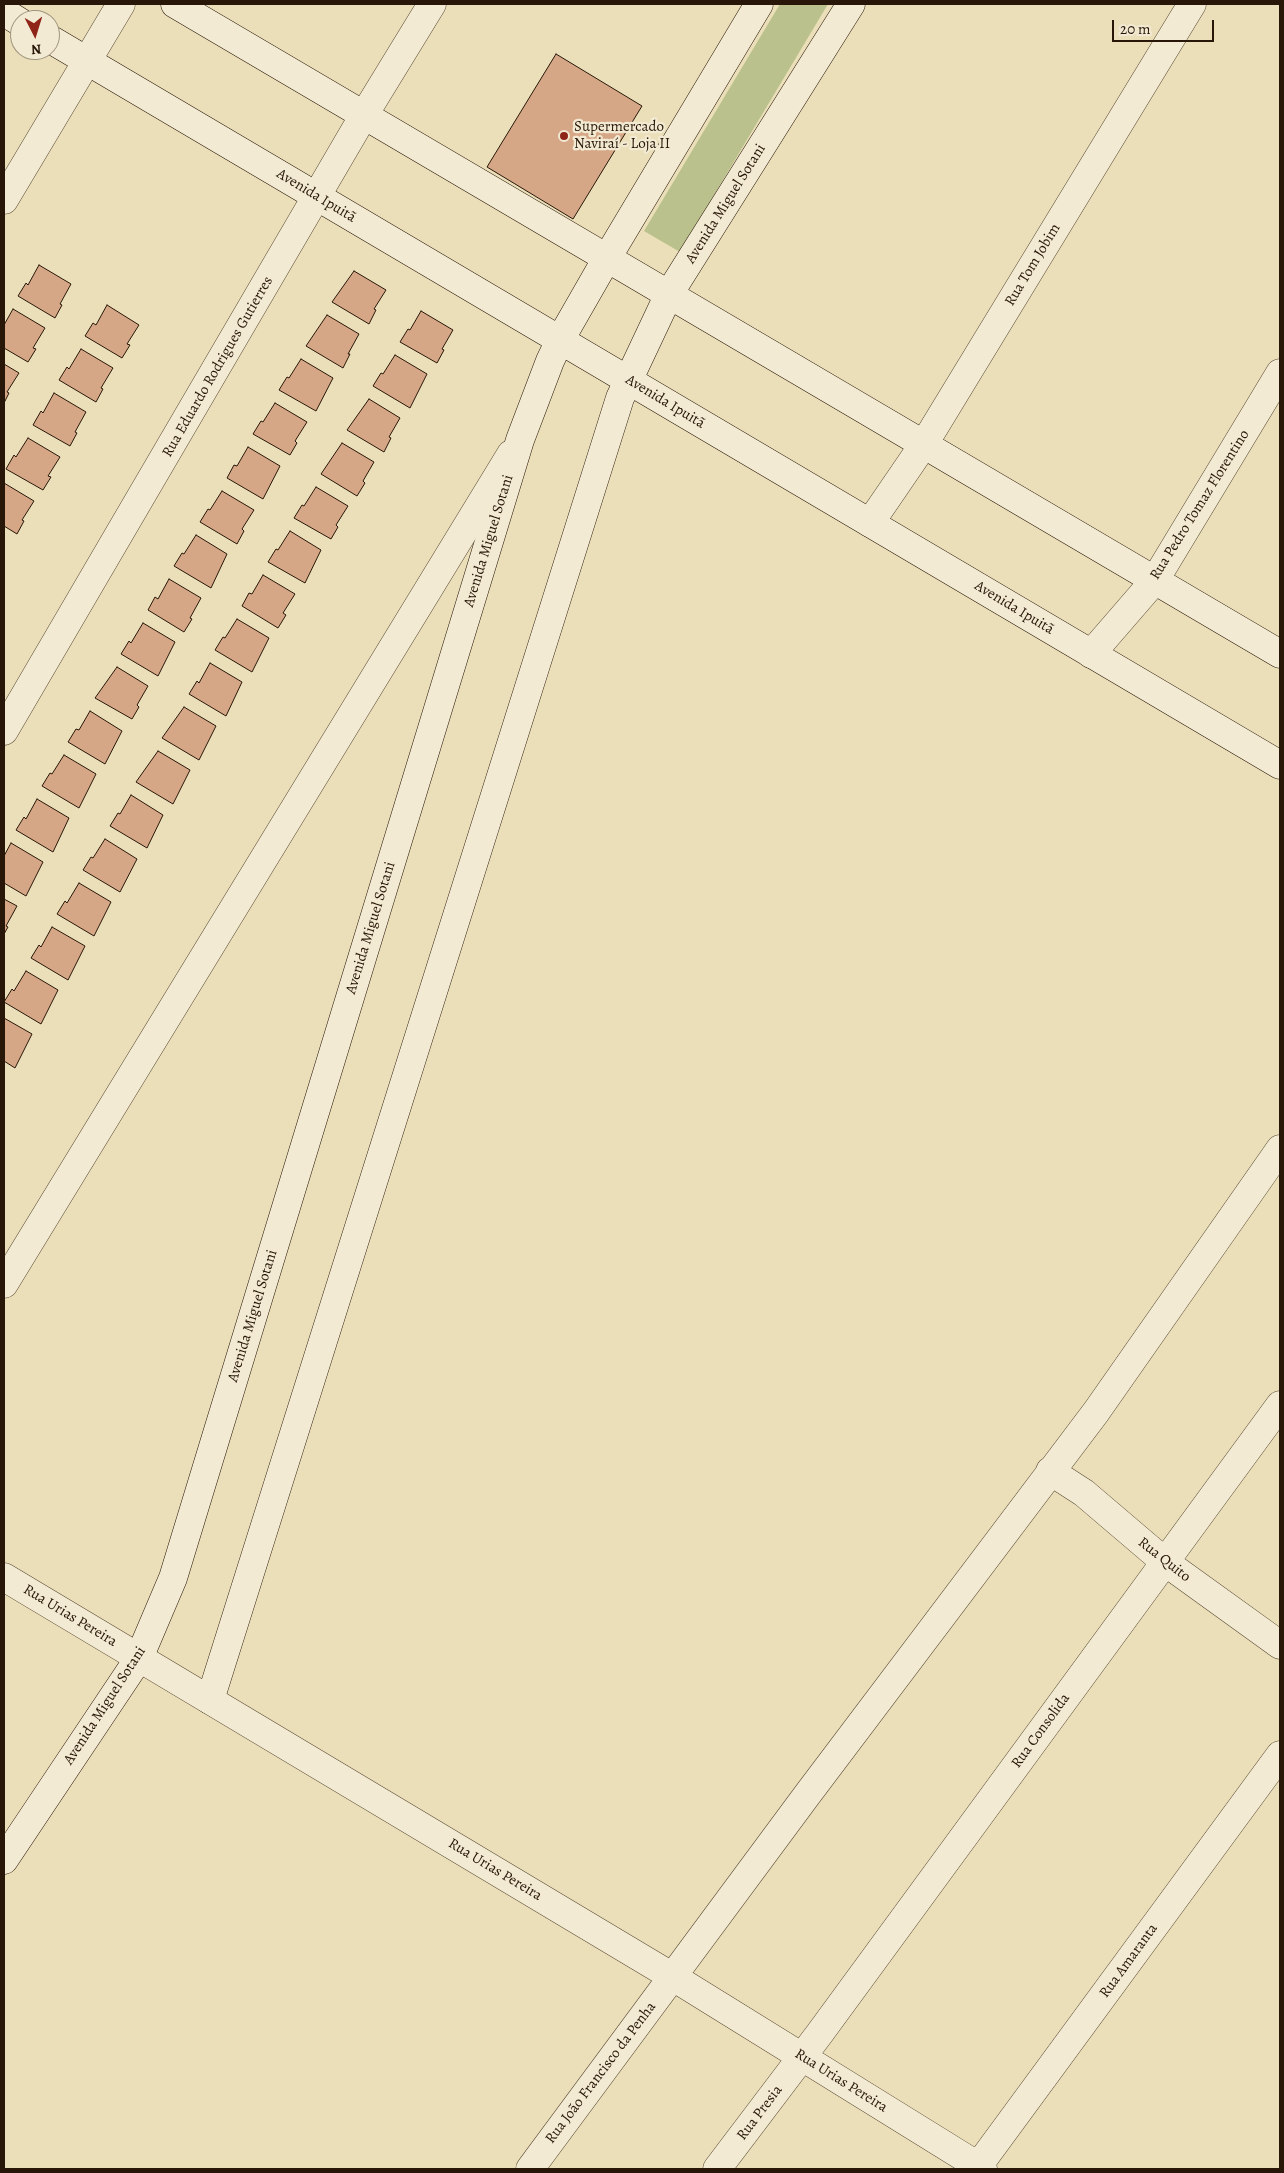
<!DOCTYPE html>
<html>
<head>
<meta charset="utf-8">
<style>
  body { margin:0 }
  #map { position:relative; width:1284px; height:2173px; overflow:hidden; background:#ebdfb9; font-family:Alegreya,serif }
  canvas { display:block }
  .frame { position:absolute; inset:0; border:5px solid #281708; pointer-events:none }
  .north { position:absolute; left:10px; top:10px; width:50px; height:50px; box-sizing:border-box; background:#f2ead2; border:1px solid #a19681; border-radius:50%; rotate:175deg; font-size:14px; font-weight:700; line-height:20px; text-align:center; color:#281708 }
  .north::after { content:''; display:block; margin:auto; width:18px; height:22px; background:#8f2418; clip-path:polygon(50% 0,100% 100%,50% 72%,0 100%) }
  .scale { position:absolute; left:1112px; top:20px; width:102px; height:22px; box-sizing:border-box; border:2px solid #281708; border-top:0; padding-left:6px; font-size:15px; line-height:18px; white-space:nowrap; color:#281708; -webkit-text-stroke:4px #f2ead2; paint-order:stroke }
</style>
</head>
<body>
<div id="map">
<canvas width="1284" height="2173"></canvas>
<div class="frame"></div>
<div class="north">N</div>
<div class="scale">20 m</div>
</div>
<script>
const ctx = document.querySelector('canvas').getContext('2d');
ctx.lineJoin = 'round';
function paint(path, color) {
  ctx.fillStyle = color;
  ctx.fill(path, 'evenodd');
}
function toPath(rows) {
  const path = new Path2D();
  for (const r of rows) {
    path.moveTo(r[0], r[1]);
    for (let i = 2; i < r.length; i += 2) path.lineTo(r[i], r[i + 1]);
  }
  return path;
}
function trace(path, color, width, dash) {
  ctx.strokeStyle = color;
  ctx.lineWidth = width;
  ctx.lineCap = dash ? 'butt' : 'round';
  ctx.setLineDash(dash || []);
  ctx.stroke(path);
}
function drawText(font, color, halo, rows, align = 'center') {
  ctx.font = font + ' Alegreya,serif';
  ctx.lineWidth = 4.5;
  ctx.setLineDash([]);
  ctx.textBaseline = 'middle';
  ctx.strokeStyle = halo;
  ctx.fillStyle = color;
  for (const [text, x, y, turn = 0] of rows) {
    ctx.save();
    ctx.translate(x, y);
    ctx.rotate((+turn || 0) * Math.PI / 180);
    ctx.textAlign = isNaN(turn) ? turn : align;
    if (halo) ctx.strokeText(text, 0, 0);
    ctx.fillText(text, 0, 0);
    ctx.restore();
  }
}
paint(toPath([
  [780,4,828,4,680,252,644,231]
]), '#bbc18c');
const building = toPath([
  [556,54,642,106,573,219,487,167,556,54],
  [39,265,71,284,60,304,62,305,55,318,18,296,26,283,28,285,39,265],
  [354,271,386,290,374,309,376,310,369,324,332,302,354,271],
  [107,305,139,325,127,344,130,345,122,358,85,336,93,323,96,325,107,305],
  [13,309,45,328,33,348,36,349,28,362,4,348,4,325,13,309],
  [421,311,453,330,442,349,444,350,437,363,400,342,408,329,410,330,421,311],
  [327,315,359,334,348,354,350,354,343,368,306,346,327,315],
  [81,349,113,368,101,388,103,389,96,402,59,380,67,367,69,369,81,349],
  [395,355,427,374,410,408,373,386,381,373,383,374,395,355],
  [301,359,333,378,316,411,279,390,287,377,289,378,301,359],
  [4,364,19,373,7,392,9,393,4,403,4,364],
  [54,393,86,412,75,432,77,433,70,446,33,425,41,411,43,413,54,393],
  [369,399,400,418,389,437,391,438,384,452,347,430,369,399],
  [275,403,307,422,295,441,297,443,290,455,253,434,261,421,263,422,275,403],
  [28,438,60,457,48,476,51,477,43,490,6,469,14,455,16,457,28,438],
  [342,443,374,462,363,481,365,483,357,496,321,474,342,443],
  [248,447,280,466,263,499,227,478,234,465,237,466,248,447],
  [4,483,34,501,22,520,24,521,17,534,4,526,4,483],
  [316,487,348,506,336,525,338,527,331,539,294,518,302,505,304,506,316,487],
  [222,491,254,510,242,529,244,531,237,544,200,522,208,509,210,510,222,491],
  [290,531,321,550,305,583,268,562,276,549,278,550,290,531],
  [196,535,227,554,211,588,174,566,182,553,184,554,196,535],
  [263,575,295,594,283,613,286,615,278,628,242,606,249,593,252,594,263,575],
  [169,579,201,598,190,618,192,619,184,632,148,610,155,597,158,599,169,579],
  [237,619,269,638,252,672,215,650,223,637,225,638,237,619],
  [143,623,175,642,158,676,121,654,129,641,131,643,143,623],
  [210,663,242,682,226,716,189,694,197,681,199,683,210,663],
  [117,667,148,686,137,705,139,707,132,719,95,698,117,667],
  [184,707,216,726,199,760,162,738,184,707],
  [90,711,122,731,105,764,68,742,76,729,79,730,90,711],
  [158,751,190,770,173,804,136,782,158,751],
  [64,755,96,774,79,808,42,786,50,773,52,774,64,755],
  [131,795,163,815,147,848,110,826,118,813,120,814,131,795],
  [37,799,69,818,53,852,16,830,24,817,26,819,37,799],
  [105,839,137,859,120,892,83,870,91,857,93,858,105,839],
  [11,843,43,862,26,896,4,883,4,856,11,843],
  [79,883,111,902,94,936,57,914,65,901,67,903,79,883],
  [4,899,17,906,6,926,8,927,4,934,4,899],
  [52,927,85,946,68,980,31,958,39,945,41,947,52,927],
  [26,971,58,990,41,1024,4,1002,12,989,14,991,26,971],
  [4,1018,32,1034,15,1068,4,1061,4,1018]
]);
paint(building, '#d6a786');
trace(building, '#281708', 1);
const street = toPath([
  [4,200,121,4],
  [870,523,924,444,1192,4],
  [1091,654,1155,580,1280,373],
  [4,731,364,115,432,4],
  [4,1284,511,454],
  [1050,1471,1084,1493,1165,1562,1280,1645],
  [4,1577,673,1977,983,2169],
  [530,2169,807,1795,1096,1412,1280,1149],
  [717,2169,820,2033,1280,1405],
  [976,2169,1280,1755]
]);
const secondary = toPath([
  [175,4,1280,654],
  [4,12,20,22],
  [50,39,1280,765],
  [210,1700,620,398,669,294,851,4],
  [4,1860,139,1658,173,1578,520,440,550,361,560,340,607,258,759,4]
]);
trace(street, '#594934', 29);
trace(secondary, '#281708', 29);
trace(street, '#f2ead2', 28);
trace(secondary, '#f2ead2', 28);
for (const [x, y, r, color] of [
  [564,136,5,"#8f2418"]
]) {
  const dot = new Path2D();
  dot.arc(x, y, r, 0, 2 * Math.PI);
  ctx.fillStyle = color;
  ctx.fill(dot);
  trace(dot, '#f2ead2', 2);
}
drawText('15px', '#281708', '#f2ead2', [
  ["Supermercado",574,127],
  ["Naviraí - Loja II",574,144]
], 'left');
drawText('15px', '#281708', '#f2ead2', [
  ["Avenida Ipuitã",316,196,31],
  ["Avenida Miguel Sotani",726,204,-58],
  ["Rua Tom Jobim",1033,265,-59],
  ["Rua Eduardo Rodrigues Gutierres",218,367,-60],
  ["Avenida Ipuitã",665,402,31],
  ["Rua Pedro Tomaz Florentino",1200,505,-58],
  ["Avenida Miguel Sotani",489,541,-73],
  ["Avenida Ipuitã",1014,608,31],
  ["Avenida Miguel Sotani",371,928,-73],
  ["Avenida Miguel Sotani",253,1316,-73],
  ["Rua Quito",1164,1560,38],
  ["Rua Urias Pereira",70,1616,31],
  ["Avenida Miguel Sotani",105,1706,-57],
  ["Rua Consolida",1041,1731,-54],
  ["Rua Urias Pereira",495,1870,31],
  ["Rua Amaranta",1129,1961,-54],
  ["Rua João Francisco da Penha",601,2073,-53],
  ["Rua Urias Pereira",841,2081,32],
  ["Rua Presia",760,2113,-53]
]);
</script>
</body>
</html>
